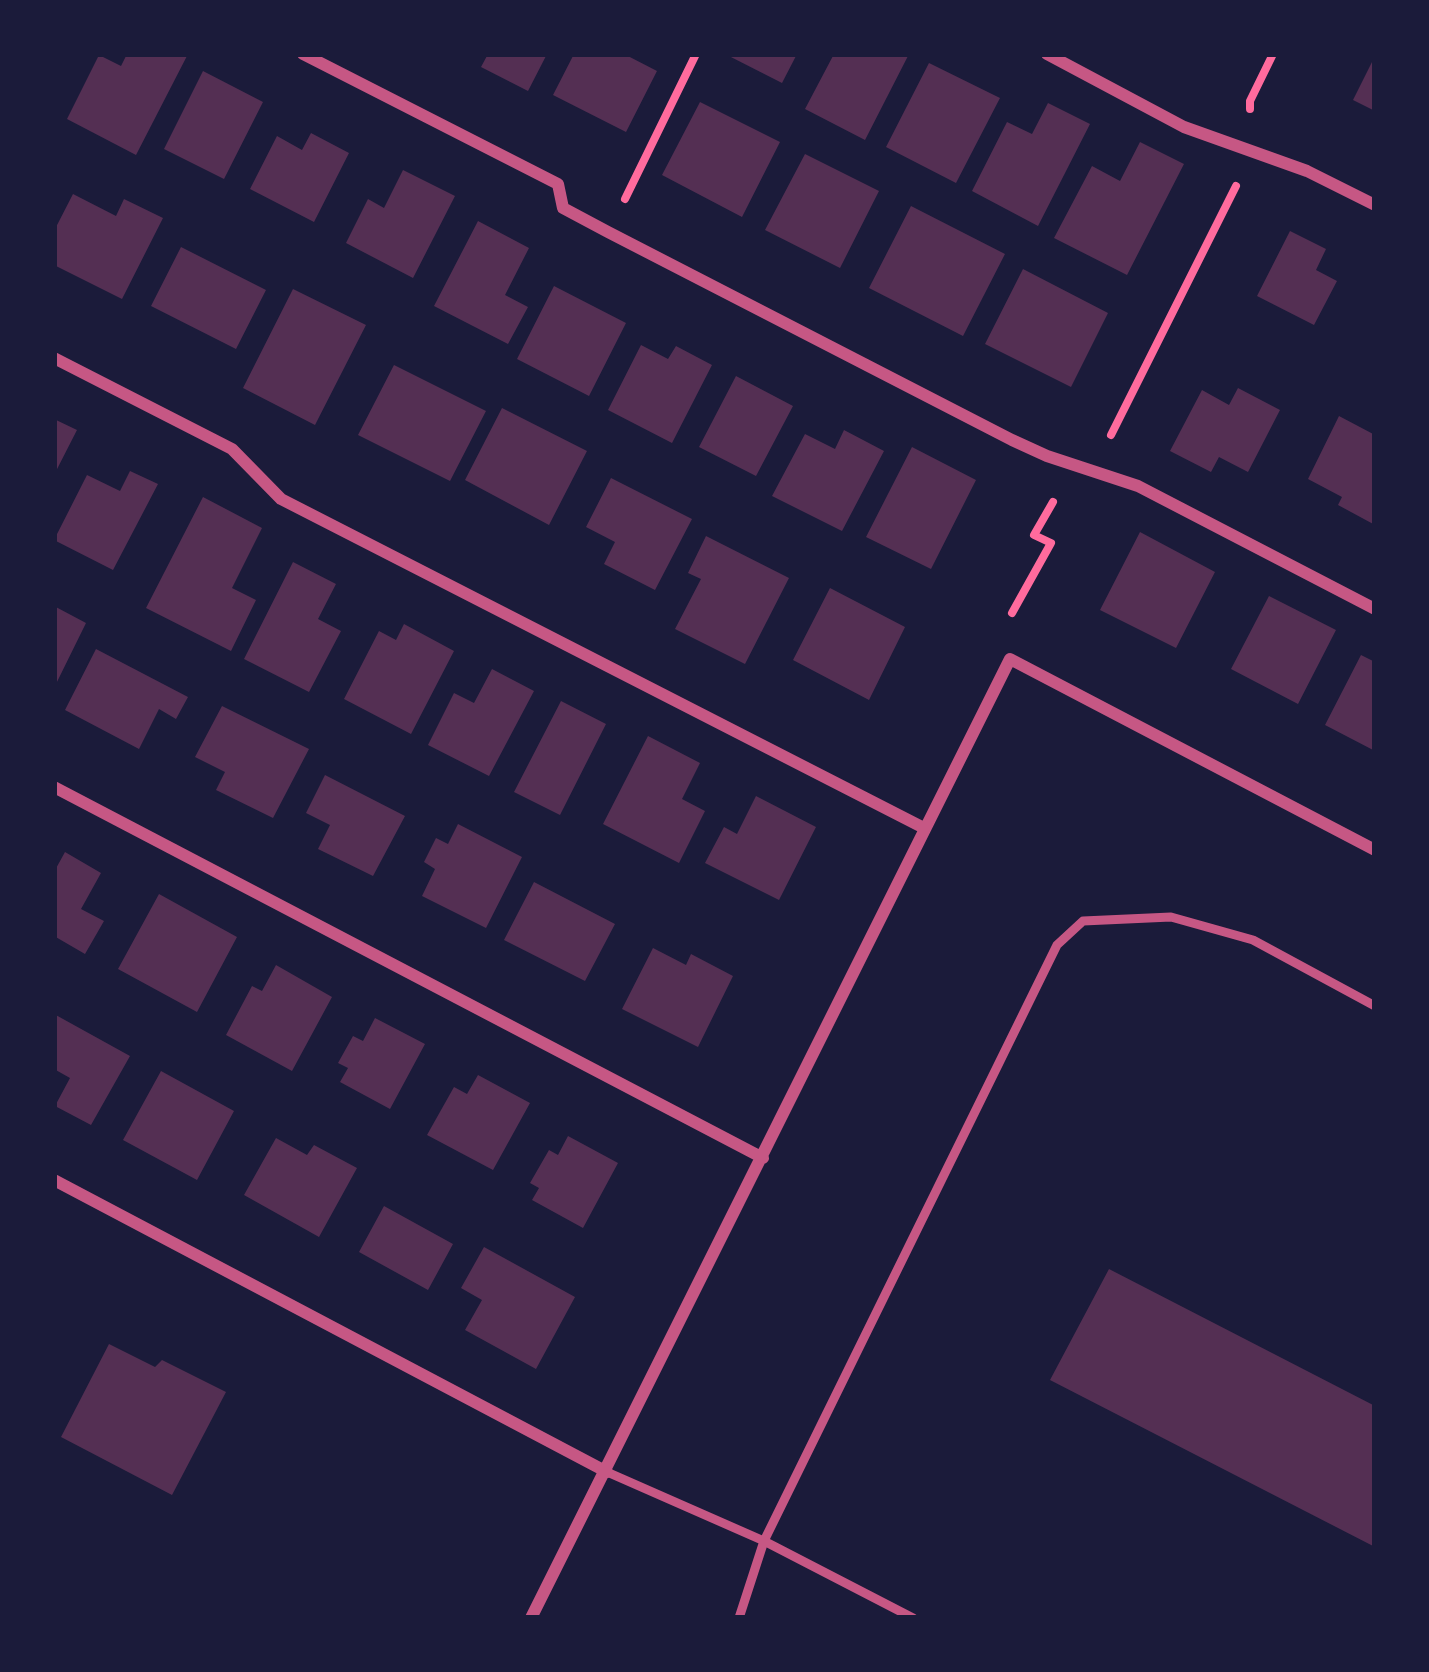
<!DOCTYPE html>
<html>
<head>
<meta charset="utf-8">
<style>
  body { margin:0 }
  #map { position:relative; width:1429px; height:1672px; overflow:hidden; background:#1b1b3a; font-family:"Golos Text",sans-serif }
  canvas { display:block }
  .frame { position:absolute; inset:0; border:57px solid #1b1b3a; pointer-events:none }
</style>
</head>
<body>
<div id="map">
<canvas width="1429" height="1672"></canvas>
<div class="frame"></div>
</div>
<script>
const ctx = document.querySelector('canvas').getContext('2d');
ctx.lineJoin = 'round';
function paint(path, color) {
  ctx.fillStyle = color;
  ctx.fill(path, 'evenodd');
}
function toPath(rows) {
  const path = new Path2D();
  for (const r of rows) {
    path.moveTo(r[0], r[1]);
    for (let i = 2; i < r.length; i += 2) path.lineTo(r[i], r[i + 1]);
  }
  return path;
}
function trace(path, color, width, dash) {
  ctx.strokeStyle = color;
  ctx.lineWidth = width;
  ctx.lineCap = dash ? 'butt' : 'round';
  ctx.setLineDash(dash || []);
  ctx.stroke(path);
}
paint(toPath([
  [127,54,188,54,136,155,67,119,99,55,121,66],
  [488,54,547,54,528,91,481,67],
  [574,54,624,54,657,71,626,132,553,95],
  [725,54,797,54,782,83],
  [834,54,909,54,865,140,805,109],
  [1375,56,1375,111,1353,100],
  [929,63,1000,98,956,183,886,147],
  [203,71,263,102,224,179,164,149],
  [700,102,780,142,742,217,662,175],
  [1048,103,1090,124,1038,226,972,191,1007,122,1032,134],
  [311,133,349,153,314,222,250,189,277,136,302,150],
  [1140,142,1184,164,1127,275,1054,238,1092,166,1120,181],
  [805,154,879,191,840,268,765,230],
  [403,170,455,196,413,278,346,243,368,199,384,208],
  [73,194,116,216,124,199,163,218,122,299,54,265,54,231],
  [911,206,1005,254,963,336,869,288],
  [478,221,529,248,505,295,528,307,508,344,434,306],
  [1290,231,1326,249,1316,270,1337,281,1314,325,1257,296],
  [181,247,266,290,236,349,151,306],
  [1023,269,1108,313,1071,387,985,344],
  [554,286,626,323,589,396,517,359],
  [293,289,366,325,315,425,243,388],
  [641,345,668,359,676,346,712,365,672,443,608,410],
  [394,365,486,411,450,481,358,435],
  [736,376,793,406,756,476,699,447],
  [1238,388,1280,410,1248,472,1219,457,1211,472,1170,451,1202,390,1229,405],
  [502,408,587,451,549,525,465,480],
  [1339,416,1375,435,1375,525,1338,505,1342,497,1308,479],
  [54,419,77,430,54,475],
  [844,430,884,451,842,531,772,496,805,434,835,449],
  [912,447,976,480,931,569,866,537],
  [130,471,158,484,113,570,54,540,87,475,120,491],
  [611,478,692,519,655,590,604,564,615,542,586,527],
  [203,497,262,528,232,588,256,600,231,651,146,608],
  [1140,532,1215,572,1176,648,1100,610],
  [706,536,789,578,745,664,675,629,701,579,688,573],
  [293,562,336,584,318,619,341,631,309,692,244,659],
  [830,588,905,627,869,700,793,660],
  [1269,596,1336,630,1298,704,1231,669],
  [54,606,86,623,54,688],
  [404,624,454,651,411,734,344,699,379,631,396,640],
  [96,649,188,697,176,719,159,709,139,749,65,710],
  [1361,655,1375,662,1375,751,1325,725],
  [492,669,534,691,489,776,428,745,454,693,474,703],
  [561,701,606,724,560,815,514,792],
  [222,706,309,749,273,818,216,790,225,772,195,757],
  [648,736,700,763,682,799,705,811,679,863,603,824],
  [325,775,405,816,373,876,318,849,330,825,306,813],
  [756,796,816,827,779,900,705,863,724,827,737,834],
  [458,824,522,857,486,928,422,896,435,869,424,862,436,838,448,844],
  [65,852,101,873,81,909,104,921,85,954,54,936,54,872],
  [534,882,615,924,585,981,504,940],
  [159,894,237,937,197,1012,118,969],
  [653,948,686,965,691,954,733,976,698,1047,622,1009],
  [276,965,332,997,292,1071,226,1035,252,986,262,991],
  [54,1014,130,1056,91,1125,55,1106,70,1078,54,1069],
  [375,1018,425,1044,390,1109,340,1082,348,1068,338,1063,353,1036,363,1041],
  [161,1071,234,1111,197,1180,123,1140],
  [478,1075,530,1103,493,1170,427,1135,454,1087,467,1094],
  [568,1136,618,1163,583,1228,532,1200,539,1188,530,1183,549,1150,558,1155],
  [276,1138,307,1155,314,1145,357,1168,319,1237,244,1195],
  [384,1206,453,1244,428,1290,359,1252],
  [484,1247,575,1297,536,1369,465,1330,482,1300,461,1288],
  [1109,1269,1375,1406,1375,1547,1050,1380],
  [109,1344,155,1367,162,1360,226,1392,172,1495,61,1437]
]), '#542f53');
trace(toPath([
  [1250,109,1250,101,1273,54],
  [625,199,696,54],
  [1111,435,1236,186],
  [1012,613,1051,543,1034,535,1053,502]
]), '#ff6b9d', 8);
trace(toPath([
  [607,1472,764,1541,913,1618],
  [739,1618,764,1541,1057,945,1083,921,1171,917,1253,940,1375,1006]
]), '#c65784', 9);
trace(toPath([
  [303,54,558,184,563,208,608,232,1012,440,1047,456,1138,486,1375,609],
  [1047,54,1184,127,1307,171,1375,205],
  [54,358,232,449,281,499,924,828],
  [54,787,763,1158],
  [54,1180,607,1472],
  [531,1618,1010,659,1375,850]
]), '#c65784', 12);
</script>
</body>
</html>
